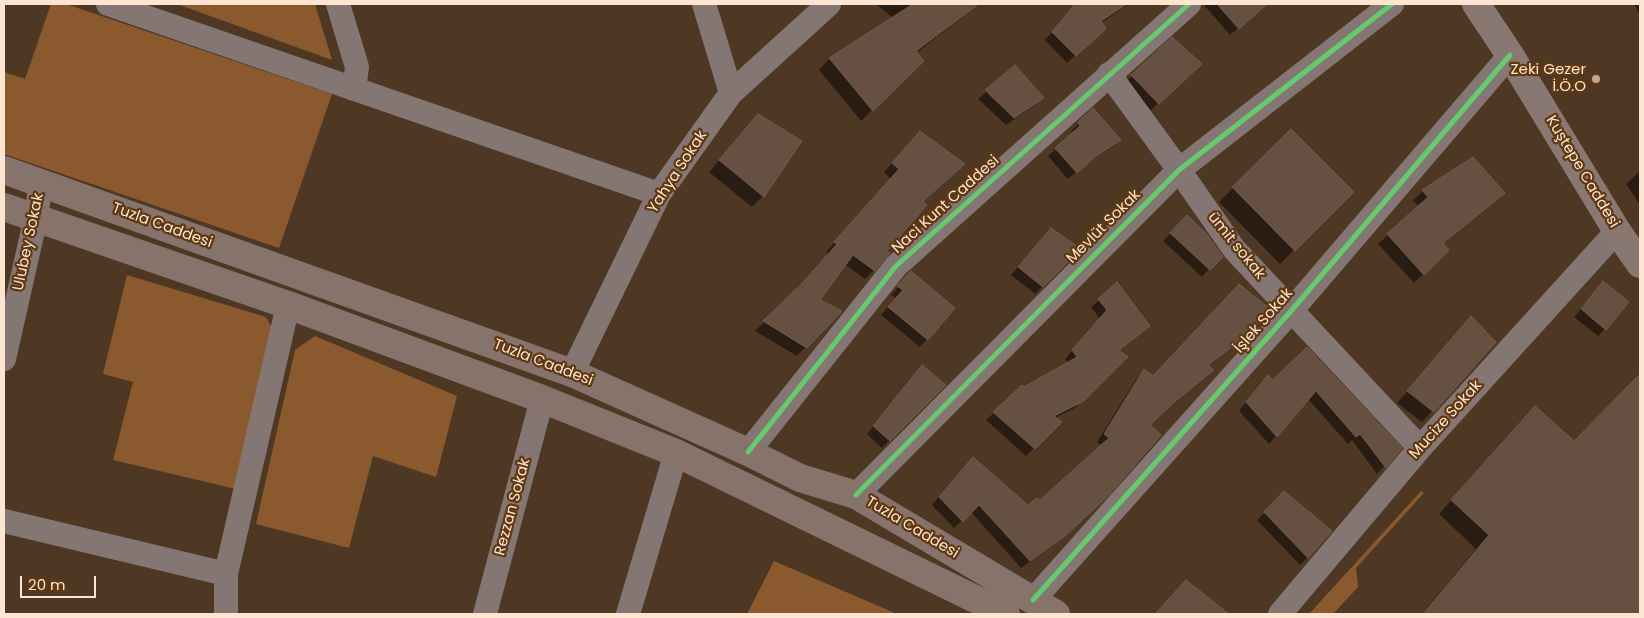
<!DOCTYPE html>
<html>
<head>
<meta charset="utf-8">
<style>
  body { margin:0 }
  #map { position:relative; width:1644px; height:618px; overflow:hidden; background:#4e3824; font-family:Poppins,sans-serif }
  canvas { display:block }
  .frame { position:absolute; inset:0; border:5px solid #fde5d1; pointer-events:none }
  .scale { position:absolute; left:20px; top:576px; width:76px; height:22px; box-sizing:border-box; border:2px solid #fde5d1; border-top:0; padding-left:6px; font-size:15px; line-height:18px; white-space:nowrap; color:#fde5d1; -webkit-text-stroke:4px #5f3812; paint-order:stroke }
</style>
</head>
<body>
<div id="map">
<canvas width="1644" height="618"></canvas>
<div class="frame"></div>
<div class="scale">20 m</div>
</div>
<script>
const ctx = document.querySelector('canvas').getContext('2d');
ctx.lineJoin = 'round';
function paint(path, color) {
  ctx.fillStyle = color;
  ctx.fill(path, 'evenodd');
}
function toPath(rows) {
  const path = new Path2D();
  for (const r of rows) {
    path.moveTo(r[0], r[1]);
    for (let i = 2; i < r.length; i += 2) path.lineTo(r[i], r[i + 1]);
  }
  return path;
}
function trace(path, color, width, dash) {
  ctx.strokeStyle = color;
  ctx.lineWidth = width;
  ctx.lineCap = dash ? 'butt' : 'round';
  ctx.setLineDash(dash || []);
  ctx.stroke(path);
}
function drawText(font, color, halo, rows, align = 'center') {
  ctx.font = font + ' Poppins,sans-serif';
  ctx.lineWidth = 4.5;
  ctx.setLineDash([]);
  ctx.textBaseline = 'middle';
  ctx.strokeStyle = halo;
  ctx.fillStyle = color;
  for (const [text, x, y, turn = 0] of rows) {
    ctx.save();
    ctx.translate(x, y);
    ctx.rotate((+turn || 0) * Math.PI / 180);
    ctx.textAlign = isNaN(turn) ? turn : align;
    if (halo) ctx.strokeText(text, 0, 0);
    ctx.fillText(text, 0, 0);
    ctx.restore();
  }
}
paint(toPath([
  [51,4,66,4,332,94,279,248,4,154,4,72,25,79],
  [177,4,315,4,332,60],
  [127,275,266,317,272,328,236,489,113,460,133,382,103,374],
  [315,336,457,396,436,477,373,456,349,548,256,524,295,350],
  [1421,491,1424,493,1356,568,1358,587,1333,614,1309,614],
  [774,561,897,614,747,614]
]), '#8a5a2e');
paint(toPath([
  [876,4,980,4,916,53,922,61,861,121,819,70,829,59,893,18],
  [1076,4,1129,4,1101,23,1097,36,1067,63,1045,40],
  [1203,4,1267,4,1230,35],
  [1634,4,1640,4,1640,15],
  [1172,39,1193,72,1151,110,1124,83],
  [1015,67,1042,98,1035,105,1006,125,978,99],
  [1093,110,1119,140,1112,147,1085,164,1068,179,1048,156,1073,134,1071,131],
  [748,127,763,196,752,207,709,172],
  [1291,130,1352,192,1280,264,1219,202],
  [911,142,921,202,885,251,874,270,865,279,844,264,818,300,840,311,797,356,755,331,798,289,829,254,826,252,891,179,884,172],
  [1640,171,1640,205,1626,184],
  [1423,191,1504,193,1442,244,1448,250,1414,283,1378,244,1419,207,1413,200],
  [1187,217,1209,269,1202,277,1163,241],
  [1044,237,1079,250,1035,294,1011,275],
  [904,280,927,339,920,347,881,315,896,298,891,295],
  [1603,283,1605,329,1598,336,1574,317],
  [1117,284,1148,326,1118,351,1126,357,1075,408,1055,418,1060,422,1026,456,986,420,1022,387,1024,388,1068,363,1065,359,1100,319,1091,307],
  [1471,318,1494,342,1422,422,1397,403],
  [1247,334,1238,343,1207,366,1148,425,1100,501,1056,543,1021,568,971,512,954,528,932,505,965,466,1028,506,1040,502,1102,446,1097,442,1137,378,1144,370,1153,378],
  [1307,349,1400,449,1377,474,1352,440,1348,444,1308,399,1269,444,1239,411,1260,385,1273,381],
  [922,367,944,385,882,448,867,434],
  [1640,375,1640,614,1422,614,1476,549,1439,514,1522,420,1574,443],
  [1284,493,1308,557,1300,565,1257,520],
  [1179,589,1215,604,1206,614,1155,614]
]), '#0007');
const building = toPath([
  [913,4,979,4,916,51,924,61,873,111,829,58,913,4],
  [1075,4,1127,4,1101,21,1106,29,1076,56,1052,32,1075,4],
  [1217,4,1267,4,1239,29,1217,4],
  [1172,37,1202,64,1159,104,1131,75,1172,37],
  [1015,65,1044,98,1014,118,985,90,1015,65],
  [1093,108,1121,140,1095,157,1077,173,1055,148,1080,126,1078,122,1093,108],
  [758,114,802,141,764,197,719,160,758,114],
  [1291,129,1354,192,1295,251,1232,187,1291,129],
  [920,131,965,164,923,201,927,205,887,251,890,253,875,271,853,255,820,300,842,311,807,348,763,321,797,288,798,288,837,244,834,242,899,169,892,163,920,131],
  [1473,157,1505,193,1443,243,1449,250,1424,275,1387,234,1428,197,1422,190,1473,157],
  [1187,215,1206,233,1223,257,1210,270,1170,233,1187,215],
  [1051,228,1081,249,1043,287,1018,267,1051,228],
  [911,271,955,308,928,340,888,307,903,290,897,286,911,271],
  [1603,281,1629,302,1606,330,1581,309,1603,281],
  [1117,282,1150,326,1119,350,1128,357,1084,401,1054,416,1062,422,1035,449,993,412,1022,385,1024,387,1077,357,1072,350,1107,310,1098,299,1117,282],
  [1239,284,1270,309,1248,335,1208,365,1214,370,1173,403,1150,425,1161,435,1110,494,1065,536,1030,561,979,505,963,522,939,497,973,457,1028,505,1037,498,1040,500,1109,438,1104,434,1144,369,1153,376,1239,284],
  [1471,316,1496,342,1434,412,1407,391,1471,316],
  [1307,347,1402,448,1386,468,1360,434,1356,437,1316,391,1277,437,1246,402,1268,375,1273,380,1307,347],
  [922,365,946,385,890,441,873,426,922,365],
  [1640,374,1640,614,1423,614,1489,535,1451,500,1535,406,1574,441,1640,374],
  [1284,491,1332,531,1308,558,1264,512,1284,491],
  [1186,580,1229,614,1155,614,1186,580]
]);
paint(building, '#665042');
trace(building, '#725b4d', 1);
trace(toPath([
  [108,4,659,194],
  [338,4,357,67,354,89],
  [704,4,731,93],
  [1109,74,1179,170,1234,249,1420,448],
  [4,359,36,217,41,183],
  [572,373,659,194,731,93,829,4],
  [748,452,896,266,1189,4],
  [856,495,1179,170,1392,4],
  [4,521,226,574],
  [1033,600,1291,311,1510,55],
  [226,614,226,574,288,305],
  [485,614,542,399],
  [628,614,676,453],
  [1280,614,1420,448,1617,231]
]), '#847673', 24);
trace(toPath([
  [1476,4,1510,55,1617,231,1640,264]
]), '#897771', 28);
trace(toPath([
  [4,170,572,373,748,452,800,478,856,495,1056,614],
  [4,207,288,305,542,399,676,453,1006,614]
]), '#86746c', 28);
trace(toPath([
  [748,452,896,266,1189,4],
  [856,495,1179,170,1392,4],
  [1033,600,1291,311,1510,55]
]), '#67ca6e', 5);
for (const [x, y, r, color] of [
  [1596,79,5,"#c0a894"]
]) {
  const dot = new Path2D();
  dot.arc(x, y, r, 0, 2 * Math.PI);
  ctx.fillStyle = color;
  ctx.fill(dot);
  trace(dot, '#5f3812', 2);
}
drawText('15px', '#fde5d1', '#5f3812', [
  ["Zeki Gezer",1586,70],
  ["İ.Ö.O",1586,87]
], 'right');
drawText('15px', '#fde5d1', '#5f3812', [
  ["Yahya Sokak",678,172,-57],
  ["Kuştepe Caddesi",1582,172,59],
  ["Naci Kunt Caddesi",946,205,-42],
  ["Tuzla Caddesi",162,226,20],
  ["Mevlüt Sokak",1104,227,-45],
  ["Ulubey Sokak",29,242,-78],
  ["ümit sokak",1236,246,51],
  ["İşlek Sokak",1264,321,-49],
  ["Tuzla Caddesi",543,363,21],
  ["Mucize Sokak",1446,420,-48],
  ["Rezzan Sokak",513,507,-75],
  ["Tuzla Caddesi",912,528,31]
]);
</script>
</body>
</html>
